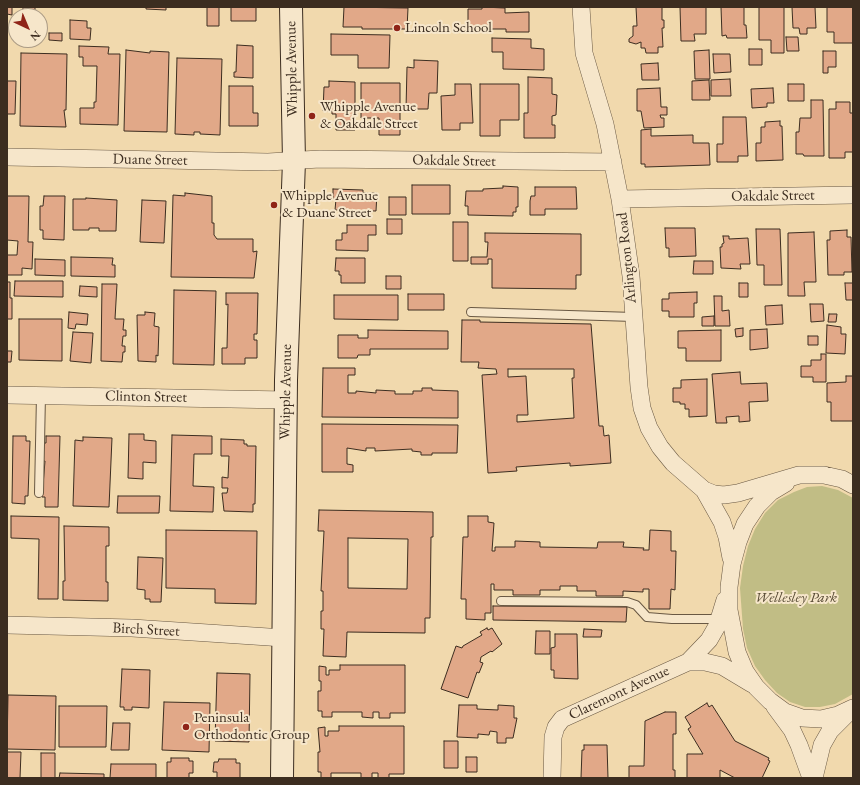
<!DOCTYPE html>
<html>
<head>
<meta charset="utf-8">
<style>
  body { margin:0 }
  #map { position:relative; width:860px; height:785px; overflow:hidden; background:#f1d9ad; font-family:"EB Garamond",serif }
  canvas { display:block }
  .frame { position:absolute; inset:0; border:8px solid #3c2d20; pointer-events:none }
  .north { position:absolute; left:8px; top:8px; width:40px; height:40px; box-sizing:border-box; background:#f6e6ca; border:1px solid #ac9c86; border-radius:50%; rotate:136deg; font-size:11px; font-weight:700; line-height:16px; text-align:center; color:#3c2d20 }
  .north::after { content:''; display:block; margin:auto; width:14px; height:18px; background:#8f2418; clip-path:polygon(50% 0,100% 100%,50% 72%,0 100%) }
</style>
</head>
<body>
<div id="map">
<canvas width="860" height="785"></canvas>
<div class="frame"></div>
<div class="north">N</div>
</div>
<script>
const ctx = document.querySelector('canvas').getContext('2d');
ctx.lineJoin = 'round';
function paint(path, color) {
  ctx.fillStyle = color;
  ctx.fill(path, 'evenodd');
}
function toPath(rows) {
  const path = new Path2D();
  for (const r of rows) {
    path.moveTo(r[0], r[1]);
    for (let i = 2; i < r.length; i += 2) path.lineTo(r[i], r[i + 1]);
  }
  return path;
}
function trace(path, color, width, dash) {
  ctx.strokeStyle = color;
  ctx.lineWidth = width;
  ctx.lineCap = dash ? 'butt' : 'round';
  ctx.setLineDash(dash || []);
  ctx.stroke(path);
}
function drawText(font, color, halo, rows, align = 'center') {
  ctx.font = font + ' "EB Garamond",serif';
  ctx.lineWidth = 4;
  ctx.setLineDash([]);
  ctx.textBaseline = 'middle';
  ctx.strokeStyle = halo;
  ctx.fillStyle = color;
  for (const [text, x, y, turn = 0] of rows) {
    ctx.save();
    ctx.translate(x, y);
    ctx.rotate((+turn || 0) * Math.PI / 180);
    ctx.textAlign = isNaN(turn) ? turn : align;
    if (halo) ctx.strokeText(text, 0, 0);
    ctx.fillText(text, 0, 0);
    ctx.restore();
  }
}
paint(toPath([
  [822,486,838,490,853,498,853,694,835,704,820,707,805,707,790,702,777,693,765,680,755,666,747,648,743,629,740,588,743,566,748,546,755,529,765,513,778,500,794,492,807,487]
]), '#c1bd85');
const building = toPath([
  [7,7,12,7,12,15,7,14,7,7],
  [23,7,35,7,35,16,23,16,23,7],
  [146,7,166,7,166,10,146,9,146,7],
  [207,7,219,7,219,26,207,26,207,7],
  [231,7,256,7,256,21,231,21,231,7],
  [344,7,408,8,407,29,362,29,362,27,343,27,344,7],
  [482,7,505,8,505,13,529,12,529,32,506,32,506,29,468,29,468,9,482,9,482,7],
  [636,7,662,7,662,20,664,20,664,28,662,28,663,47,658,47,658,53,646,53,645,48,641,48,641,42,636,44,629,42,629,39,633,36,633,26,637,26,636,7],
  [680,7,706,7,706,34,694,34,695,41,681,41,680,7],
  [721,7,744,7,744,25,746,25,747,38,727,38,726,35,722,36,721,7],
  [759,7,784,7,784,53,771,53,771,40,759,40,759,7],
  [792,7,815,7,816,28,807,28,807,34,800,34,799,28,793,28,792,7],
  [827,7,853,7,853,43,834,43,834,32,827,32,827,7],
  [70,20,87,21,87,28,91,28,90,40,70,39,70,20],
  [49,33,62,33,62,41,49,40,49,33],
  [331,34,390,35,389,68,358,68,358,55,331,55,331,34],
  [786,37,798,37,799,51,787,51,786,37],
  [492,38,531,39,531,48,544,49,544,70,503,69,503,52,492,52,492,38],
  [237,45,253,46,253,78,234,77,234,72,236,72,237,45],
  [79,46,109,47,108,54,120,54,118,125,80,124,80,108,94,108,94,102,96,102,97,66,83,66,83,57,79,57,79,46],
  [749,49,762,49,762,65,749,65,749,49],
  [126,50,150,53,150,51,169,52,167,132,124,131,126,50],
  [709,50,710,79,695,79,694,51,709,50],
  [823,51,836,51,836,67,828,67,828,73,823,73,823,51],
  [21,53,67,54,66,110,64,110,66,127,20,126,21,53],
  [713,54,730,54,731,72,714,73,713,54],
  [177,58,222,59,220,135,200,134,200,132,194,132,194,135,175,134,177,58],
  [414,60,438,61,437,93,429,93,428,109,406,109,407,67,414,68,414,60],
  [658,63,659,80,642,80,641,64,658,63],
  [528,77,552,78,552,94,557,95,556,115,552,116,552,125,555,125,555,138,524,138,524,113,528,113,528,77],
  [730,79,731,96,711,96,711,80,730,79],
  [709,80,710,100,692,100,692,81,709,80],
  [7,81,16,81,15,114,7,114,7,81],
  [329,81,355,82,355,130,336,130,336,114,332,114,332,111,323,111,324,87,329,87,329,81],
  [361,83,400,83,400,135,379,135,379,118,361,118,361,83],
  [455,84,471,84,473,123,460,123,460,130,442,130,441,96,455,95,455,84],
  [480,84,519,84,519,120,500,120,500,136,480,136,480,84],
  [788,84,804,84,804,101,788,101,788,84],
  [229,86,253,86,253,113,258,113,258,126,229,126,229,86],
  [660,88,661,107,667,107,667,115,660,115,661,118,664,118,664,127,644,128,641,111,637,111,637,89,660,88],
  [773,88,774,103,767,103,767,107,752,108,751,89,773,88],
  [811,100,823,100,824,156,804,156,803,154,796,154,796,132,799,132,800,118,811,118,811,100],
  [836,102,850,102,850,113,853,113,853,152,845,152,845,158,829,158,829,109,836,109,836,102],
  [723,117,746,117,748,156,738,156,738,162,717,162,717,144,723,144,723,117],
  [780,121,780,126,782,126,783,160,756,161,756,143,761,143,761,127,765,127,765,122,780,121],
  [651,129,651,136,693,135,693,143,709,143,710,165,645,167,645,164,641,164,641,130,651,129],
  [412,185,450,185,450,214,412,214,412,185],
  [503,186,518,187,518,207,516,207,516,212,513,212,513,216,468,215,468,206,465,206,466,191,483,191,483,189,503,188,503,186],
  [535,187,576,187,577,209,545,209,545,215,530,215,530,201,531,196,535,196,535,187],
  [333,189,363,190,363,193,377,193,376,211,335,210,336,199,333,199,333,189],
  [185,193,212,196,212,223,214,223,214,235,217,239,253,239,253,252,257,251,254,278,171,277,173,195,185,196,185,193],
  [7,196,29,196,28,242,33,242,32,269,22,268,22,275,7,275,7,255,17,255,18,241,7,240,7,196],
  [44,196,65,196,64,240,43,239,43,230,40,230,40,206,43,206,44,196],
  [389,197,406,197,406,215,389,215,389,197],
  [86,198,117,200,116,231,99,231,99,228,89,228,89,230,73,230,73,199,86,199,86,198],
  [142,200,166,201,164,243,140,242,142,200],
  [387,219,402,219,402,234,387,234,387,219],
  [453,222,468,222,468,261,453,261,453,222],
  [347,225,376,225,376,235,368,235,368,251,336,250,336,240,342,240,342,233,347,233,347,225],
  [665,228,695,228,696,256,669,257,669,248,666,248,665,228],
  [756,229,780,229,782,285,764,285,764,265,757,265,756,229],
  [847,230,847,237,851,237,852,272,844,272,844,275,828,275,827,240,830,240,830,231,847,230],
  [814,232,816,282,804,282,805,296,788,296,788,233,814,232],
  [485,233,581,234,581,275,576,275,576,289,492,288,492,259,488,259,488,264,471,264,471,257,487,257,488,242,485,242,485,233],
  [723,236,729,236,729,239,748,238,750,264,740,264,741,269,721,268,720,247,722,247,722,244,724,243,723,236],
  [71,257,113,258,112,265,115,265,115,277,71,276,71,257],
  [336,258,365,258,365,283,341,283,341,275,339,275,339,271,335,271,336,258],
  [35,259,65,260,65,276,35,275,35,259],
  [694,261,713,261,713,274,693,274,694,261],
  [386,276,401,276,401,289,386,289,386,276],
  [15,281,63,281,63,297,14,296,15,281],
  [7,282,10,282,10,298,12,298,12,319,7,319,7,282],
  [739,283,748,283,748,297,739,297,739,283],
  [845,283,853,283,853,300,846,300,845,283],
  [102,284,117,284,115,319,124,319,123,330,126,330,126,336,123,336,122,346,125,346,125,352,123,352,122,362,101,361,102,284],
  [80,286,97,287,97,297,79,296,80,286],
  [174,290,216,291,214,365,173,364,174,290],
  [697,292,697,303,694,303,694,317,669,317,669,311,662,311,662,299,669,299,669,293,697,292],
  [226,293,258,293,257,334,254,334,254,340,257,340,257,358,245,358,245,364,222,364,222,348,227,348,228,304,226,305,226,293],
  [408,294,444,294,444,310,408,310,408,294],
  [334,295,398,295,398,320,334,319,334,295],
  [714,296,722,296,722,311,729,310,730,326,715,326,714,296],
  [810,304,823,304,824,321,811,322,810,304],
  [782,305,783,324,766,325,765,306,782,305],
  [69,312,88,314,87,325,76,324,75,329,68,328,69,312],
  [145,312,155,313,154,326,159,327,158,356,156,355,156,362,138,361,137,315,145,315,145,312],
  [829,314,837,314,836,322,828,322,829,314],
  [714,316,714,326,702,326,702,317,714,316],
  [19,319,62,319,62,361,19,360,19,319],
  [462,320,480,320,480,322,591,324,599,426,603,426,604,436,609,435,611,463,570,466,570,463,516,467,517,471,488,473,482,375,497,374,496,369,478,368,479,362,461,362,462,320],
  [508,369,574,369,574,378,572,378,574,418,517,422,517,415,528,415,526,376,508,377,508,369],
  [827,325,841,327,841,334,846,334,845,354,826,353,827,325],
  [743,328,743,336,736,337,735,329,743,328],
  [767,329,768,348,750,350,750,330,767,329],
  [368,330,448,331,448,349,370,349,370,355,358,355,357,358,338,358,338,335,358,335,358,338,368,338,368,330],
  [721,330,721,361,686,361,686,348,678,348,678,331,721,330],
  [73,332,93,333,91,363,70,361,73,332],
  [808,336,818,336,818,345,808,345,808,336],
  [7,351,12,351,11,362,7,362,7,351],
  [821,354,826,354,826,382,813,382,813,377,801,377,801,366,811,366,811,360,821,360,821,354],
  [323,368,355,368,355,375,348,375,348,393,356,393,356,391,376,393,376,390,395,391,395,394,413,394,413,391,422,391,422,388,432,388,432,390,458,391,458,418,322,417,323,368],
  [740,372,741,384,767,383,768,401,749,402,750,421,739,422,739,416,726,417,727,423,716,423,712,374,740,372],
  [846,376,853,376,853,421,831,421,831,402,827,402,827,383,846,382,846,376],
  [707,379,707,416,689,417,689,409,685,409,685,404,680,404,680,402,673,402,673,388,681,388,681,380,707,379],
  [322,424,458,425,457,453,432,453,432,455,421,455,421,452,412,451,412,449,375,451,375,448,366,448,366,451,347,448,347,464,353,465,353,472,322,472,322,424],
  [129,434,144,434,144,440,156,441,156,463,143,462,143,479,128,478,129,434],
  [172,435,212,436,212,454,194,454,193,486,214,487,213,512,170,511,172,435],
  [13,436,26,436,26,441,30,441,28,496,25,496,25,504,12,503,13,436],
  [46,436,60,436,58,507,45,507,45,497,42,497,45,461,43,461,43,443,46,443,46,436],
  [83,437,112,438,109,507,73,506,75,440,83,441,83,437],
  [221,439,244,440,244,444,247,444,247,446,256,446,255,504,253,504,253,512,224,511,222,493,227,493,228,488,222,488,222,477,228,478,229,456,221,456,221,439],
  [118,496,160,496,159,513,117,513,118,496],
  [319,510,433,512,433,537,431,537,430,618,425,618,425,633,347,632,346,657,323,656,324,629,321,629,321,611,323,611,323,591,321,591,324,531,318,531,319,510],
  [348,538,408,539,407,589,348,588,348,538],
  [11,516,59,517,58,599,38,599,39,539,11,538,11,516],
  [468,516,488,516,488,522,494,523,492,551,495,551,495,547,515,547,515,541,540,542,540,547,597,548,598,542,624,542,623,547,644,548,643,550,649,550,650,530,671,531,671,551,676,551,675,590,671,589,670,609,649,609,649,589,643,589,643,592,623,591,623,596,596,596,596,591,577,591,577,586,560,586,560,590,540,590,540,595,513,595,513,590,494,590,494,584,491,584,491,613,485,613,485,620,466,619,466,599,461,599,463,537,468,537,468,516],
  [64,526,109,527,109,546,106,546,106,582,108,582,108,601,63,600,63,581,65,581,64,526],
  [166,530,257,531,256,604,215,603,215,589,166,588,166,530],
  [138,557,163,558,161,602,150,602,150,599,145,599,145,590,137,589,138,557],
  [493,606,627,607,626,622,493,620,493,606],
  [487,628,488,630,492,628,502,644,492,652,491,651,481,657,480,662,483,663,479,673,477,672,468,698,441,689,456,646,462,648,463,646,482,635,480,632,487,628],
  [584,629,602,630,601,637,583,637,584,629],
  [536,631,550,631,550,654,535,654,536,631],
  [555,634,577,634,578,679,554,678,554,670,551,670,551,648,555,647,555,634],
  [340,665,405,665,405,713,390,713,390,718,379,718,379,712,373,712,373,718,362,717,362,712,332,712,332,717,322,717,322,711,318,711,318,691,321,691,321,681,319,681,319,666,326,667,326,675,329,675,329,670,340,670,340,665],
  [122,669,150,670,149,708,132,707,132,710,124,710,124,707,120,707,122,669],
  [217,673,250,674,249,742,215,741,217,673],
  [8,695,56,696,55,750,7,749,8,695],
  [164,702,210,703,209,752,162,750,164,702],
  [707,703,709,707,712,705,735,741,769,758,768,760,770,761,762,778,735,778,720,770,720,778,687,778,687,754,703,754,688,729,691,727,685,717,707,703],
  [459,705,477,705,477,709,498,710,498,705,514,706,514,718,517,718,513,738,506,738,506,743,497,743,497,732,490,731,489,735,478,734,478,738,457,737,459,705],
  [59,706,107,706,106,747,59,747,59,706],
  [665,712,676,712,676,734,673,734,673,770,675,770,675,778,629,778,629,766,644,766,645,721,665,712],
  [113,723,130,723,129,750,111,750,113,723],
  [339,726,404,726,404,774,389,774,389,778,378,778,378,773,372,773,372,778,361,778,361,773,331,773,331,778,321,778,321,772,318,772,318,752,320,752,318,728,325,727,325,736,328,736,328,731,339,731,339,726],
  [444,741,458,741,458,768,444,768,444,741],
  [584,745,607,745,608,778,581,778,582,750,584,750,584,745],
  [7,752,21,752,20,778,7,778,7,752],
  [41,753,55,753,55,778,41,778,41,753],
  [466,757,477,757,477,772,466,772,466,757],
  [171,758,189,758,189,761,193,761,193,773,189,773,189,778,167,778,167,762,171,762,171,758],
  [219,759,236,759,236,763,240,763,240,778,217,778,217,772,213,772,214,762,218,762,219,759],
  [111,764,156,764,156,778,110,778,111,764],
  [60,773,104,774,104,778,59,778,60,773]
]);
paint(building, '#e1a888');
trace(building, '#3c2d20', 1);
const service = toPath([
  [471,312,634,317],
  [39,493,41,395],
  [501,601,627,602,636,605,647,617,672,619,721,619]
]);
const minor = toPath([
  [581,7,584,53,605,124,620,199,631,276,639,387,642,408,649,428,660,447,673,463,704,490,714,494,724,495,738,493,799,475,824,475],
  [7,157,268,162,320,159,613,162],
  [620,199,853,195],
  [7,395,286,400],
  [813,475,824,475,842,479,853,485],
  [786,483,771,492,757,506,745,524,738,542,732,564,729,587,729,610,737,652,745,671,756,687,770,701,785,712,802,718,821,719,838,715,853,708],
  [704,490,722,522,727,537,731,558],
  [7,625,132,628,284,638],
  [688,662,705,662,722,666,752,684],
  [775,707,792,730,799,745,811,778],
  [552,778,553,737,556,727,562,719,688,662,709,640,717,626,725,600],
  [814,778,822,745,830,731,848,713]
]);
const secondary = toPath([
  [282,778,286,380,294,161,291,7]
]);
trace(service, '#695843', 10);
trace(minor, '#695843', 18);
trace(secondary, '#3c2d20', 24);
trace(service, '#f6e6ca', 8);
trace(minor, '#f6e6ca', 17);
trace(secondary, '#f6e6ca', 22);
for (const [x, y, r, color] of [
  [397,28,4,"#8f2418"],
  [312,116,4,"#8f2418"],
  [274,205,4,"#8f2418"],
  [186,727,4,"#8f2418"]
]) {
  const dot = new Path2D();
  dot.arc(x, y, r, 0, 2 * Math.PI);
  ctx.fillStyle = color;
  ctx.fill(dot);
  trace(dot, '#f6e6ca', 1.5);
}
drawText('15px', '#3c2d20', '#f6e6ca', [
  ["Lincoln School",405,28],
  ["Whipple Avenue",320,107],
  ["& Oakdale Street",320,124],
  ["Whipple Avenue",282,196],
  ["& Duane Street",282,213],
  ["Peninsula",194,718],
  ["Orthodontic Group",194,735]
], 'left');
drawText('15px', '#3c2d20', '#f6e6ca', [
  ["Whipple Avenue",292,69,-91],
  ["Duane Street",150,160,1],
  ["Oakdale Street",454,161,1],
  ["Oakdale Street",773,196,-1],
  ["Arlington Road",627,258,-96],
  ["Whipple Avenue",286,392,-89],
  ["Clinton Street",146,397,1],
  ["Birch Street",146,630,3],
  ["Claremont Avenue",619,693,-25]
]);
drawText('italic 15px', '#574a34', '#f6e6ca', [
  ["Wellesley Park",796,598]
]);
</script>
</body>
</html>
